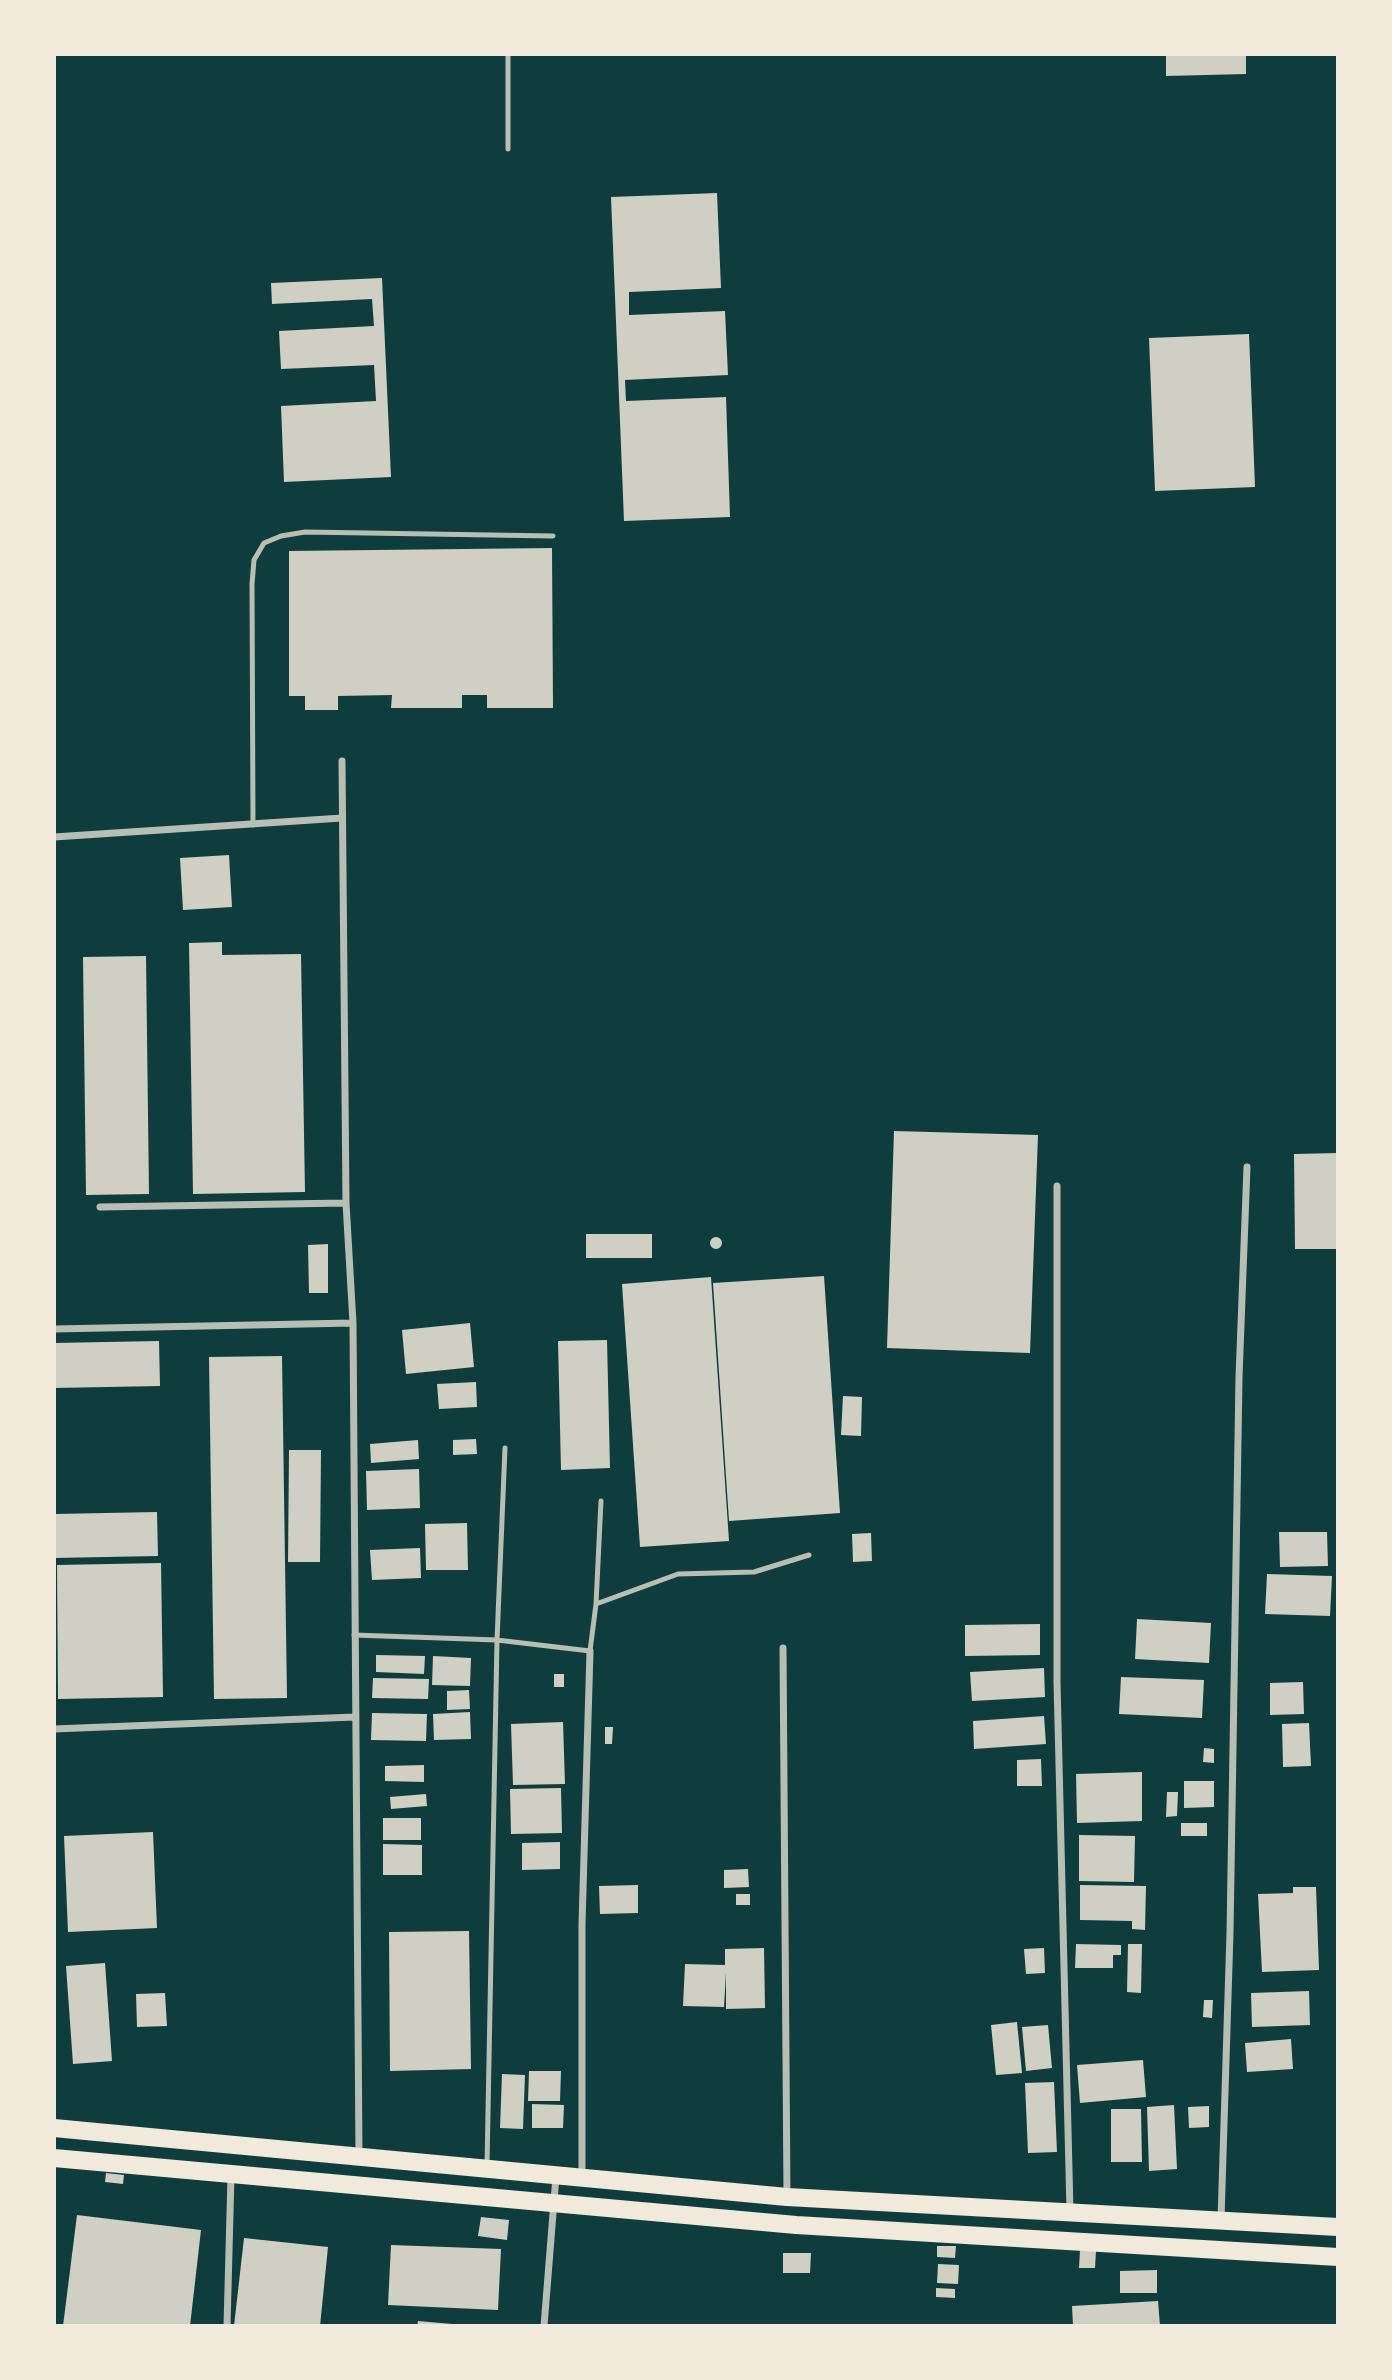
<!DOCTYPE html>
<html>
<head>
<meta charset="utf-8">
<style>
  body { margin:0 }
  #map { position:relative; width:1392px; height:2380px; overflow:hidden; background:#0f3d3e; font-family:Merriweather,serif }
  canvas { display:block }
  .frame { position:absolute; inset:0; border:56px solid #f1e9da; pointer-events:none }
</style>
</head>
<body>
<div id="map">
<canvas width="1392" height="2380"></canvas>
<div class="frame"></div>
</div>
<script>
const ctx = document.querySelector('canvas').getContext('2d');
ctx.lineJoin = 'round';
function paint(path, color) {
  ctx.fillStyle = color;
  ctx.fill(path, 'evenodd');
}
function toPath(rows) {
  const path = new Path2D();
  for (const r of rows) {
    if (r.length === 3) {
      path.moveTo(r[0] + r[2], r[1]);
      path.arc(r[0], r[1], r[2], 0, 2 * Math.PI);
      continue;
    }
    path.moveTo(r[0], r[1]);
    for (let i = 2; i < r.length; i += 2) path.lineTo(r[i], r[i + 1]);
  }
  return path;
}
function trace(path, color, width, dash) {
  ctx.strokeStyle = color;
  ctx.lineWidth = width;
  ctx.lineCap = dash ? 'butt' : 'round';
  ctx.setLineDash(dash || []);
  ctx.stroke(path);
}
paint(toPath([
  [1166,54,1246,54,1246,74,1166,76],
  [717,193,721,288,629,292,629,315,725,311,728,375,625,380,626,401,726,397,730,517,624,521,611,197],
  [382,278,391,477,284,482,281,406,376,401,374,365,281,369,279,331,374,326,372,299,272,304,271,283],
  [1249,334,1255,487,1155,491,1149,338],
  [552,548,553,708,487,708,487,695,462,695,462,708,391,708,392,695,338,696,338,710,305,710,305,696,289,696,289,551],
  [229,855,232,907,183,910,180,858],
  [222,942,222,955,301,954,305,1192,193,1194,189,943],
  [146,956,149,1194,86,1195,83,957],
  [894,1131,1038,1135,1030,1353,887,1348],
  [1338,1153,1338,1249,1295,1249,1294,1154],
  [586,1234,652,1234,652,1258,586,1258],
  [716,1243,6],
  [328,1244,328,1293,309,1293,308,1245],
  [824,1276,840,1513,729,1521,713,1283],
  [711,1277,729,1541,640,1547,622,1284],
  [470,1323,474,1367,406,1374,402,1330],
  [607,1340,610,1468,561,1470,558,1341],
  [159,1341,160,1386,54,1388,54,1343],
  [282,1356,287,1698,214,1699,209,1357],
  [476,1382,477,1407,439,1409,437,1384],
  [843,1396,862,1397,861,1436,841,1435],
  [476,1439,477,1454,453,1455,453,1440],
  [418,1440,419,1459,371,1463,370,1444],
  [289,1450,321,1450,320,1562,288,1562],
  [419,1469,420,1508,367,1510,366,1471],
  [157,1512,158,1556,54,1558,54,1514],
  [467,1523,468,1570,426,1570,425,1524],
  [1279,1532,1327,1532,1328,1566,1280,1567],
  [871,1533,872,1561,853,1562,852,1534],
  [420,1548,421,1578,372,1580,370,1550],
  [161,1563,163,1697,58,1699,57,1565],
  [1267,1574,1332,1576,1330,1616,1265,1614],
  [1137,1619,1211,1623,1209,1663,1135,1659],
  [1040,1624,1040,1655,965,1656,965,1625],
  [376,1655,425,1656,424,1674,376,1672],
  [433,1656,471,1658,470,1686,432,1685],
  [1044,1668,1045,1697,972,1701,970,1672],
  [554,1674,564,1674,564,1687,554,1687],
  [1121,1677,1204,1680,1202,1718,1119,1714],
  [373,1678,429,1679,428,1699,372,1698],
  [1303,1682,1304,1714,1270,1715,1270,1683],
  [469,1690,470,1709,447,1710,447,1691],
  [470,1712,471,1739,434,1740,433,1714],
  [372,1713,427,1714,426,1741,371,1740],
  [1044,1716,1046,1744,974,1749,973,1721],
  [563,1722,565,1784,513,1785,511,1724],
  [1309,1723,1311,1766,1283,1767,1282,1724],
  [605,1727,613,1727,612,1744,605,1744],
  [1204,1748,1214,1749,1214,1763,1203,1762],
  [1041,1759,1042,1786,1017,1786,1017,1760],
  [424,1765,424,1782,385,1781,385,1766],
  [1142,1772,1142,1821,1077,1823,1076,1774],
  [1184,1781,1214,1781,1214,1807,1184,1808],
  [561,1788,562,1833,511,1834,510,1789],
  [1167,1792,1178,1792,1177,1816,1166,1817],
  [426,1794,427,1806,391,1809,390,1797],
  [383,1818,421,1818,421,1840,383,1840],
  [1181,1823,1207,1823,1207,1836,1181,1836],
  [153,1832,157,1928,68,1932,64,1836],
  [1079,1835,1135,1836,1134,1882,1079,1881],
  [560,1842,560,1869,522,1870,522,1843],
  [383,1844,422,1845,422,1875,383,1875],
  [748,1869,749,1887,724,1888,724,1870],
  [638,1885,638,1913,600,1914,599,1886],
  [1080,1885,1146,1886,1145,1930,1132,1929,1132,1921,1080,1920],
  [1293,1887,1316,1887,1319,1970,1262,1972,1258,1894,1293,1893],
  [736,1894,750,1894,750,1905,736,1905],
  [469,1931,471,2069,390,2071,389,1932],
  [1076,1944,1121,1945,1121,1955,1113,1955,1113,1968,1075,1968],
  [1128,1944,1142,1944,1141,1993,1127,1992],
  [764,1948,765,2008,726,2009,726,1973,724,2007,683,2006,685,1964,725,1965,725,1949],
  [1044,1948,1045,1973,1026,1974,1024,1949],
  [105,1963,112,2061,73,2064,66,1966],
  [1309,1991,1310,2025,1252,2027,1251,1993],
  [165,1993,167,2026,137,2027,136,1994],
  [1204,2000,1213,2000,1212,2018,1203,2017],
  [1017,2022,1022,2073,996,2075,991,2025],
  [1048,2025,1052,2068,1026,2071,1022,2027],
  [1291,2039,1293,2069,1247,2072,1245,2043],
  [1143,2060,1146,2097,1080,2103,1077,2065],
  [529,2071,561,2071,560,2101,528,2101],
  [502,2074,525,2075,523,2129,500,2128],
  [1054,2082,1057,2152,1028,2153,1025,2083],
  [532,2104,564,2105,563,2128,532,2128],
  [1174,2105,1177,2169,1149,2171,1147,2107],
  [1209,2106,1209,2127,1189,2128,1188,2107],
  [1111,2109,1141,2109,1142,2162,1111,2162],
  [106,2173,124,2175,123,2184,105,2182],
  [77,2215,201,2230,190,2326,63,2326],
  [481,2217,509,2220,507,2240,478,2236],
  [244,2238,328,2247,320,2326,234,2326],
  [391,2245,501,2249,498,2310,388,2305],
  [937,2246,956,2246,955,2258,937,2257],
  [1080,2250,1096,2251,1095,2268,1079,2268],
  [783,2253,811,2253,810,2273,783,2273],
  [938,2264,959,2265,958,2284,937,2283],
  [1157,2270,1157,2293,1120,2293,1120,2271],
  [936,2288,955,2289,955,2298,936,2297],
  [1158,2301,1160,2326,1073,2326,1072,2306],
  [418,2321,452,2324,451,2326,417,2326]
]), '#cfcfc3');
trace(toPath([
  [508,149,508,54],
  [253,825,252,584,254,560,264,543,281,536,305,532,553,536],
  [596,1604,678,1574,754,1572,809,1555],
  [354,1635,497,1640,590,1651,596,1604,601,1501],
  [487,2165,497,1640,505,1448]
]), '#b8beb3', 5);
trace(toPath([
  [342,761,346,1203,353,1323,359,2156],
  [54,837,342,818],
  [1057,1186,1057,1682,1070,2211],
  [100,1207,346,1203],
  [54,1329,353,1323],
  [783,1648,787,2197],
  [54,1729,354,1717],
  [582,2177,582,1924,590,1651],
  [1221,2219,1230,1933,1239,1377,1247,1167],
  [227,2326,231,2176],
  [544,2326,556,2176]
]), '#b8beb3', 7);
trace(toPath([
  [54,2128,787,2197,1338,2227],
  [54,2158,796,2225,1338,2257]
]), '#f1e9da', 18);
</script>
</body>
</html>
